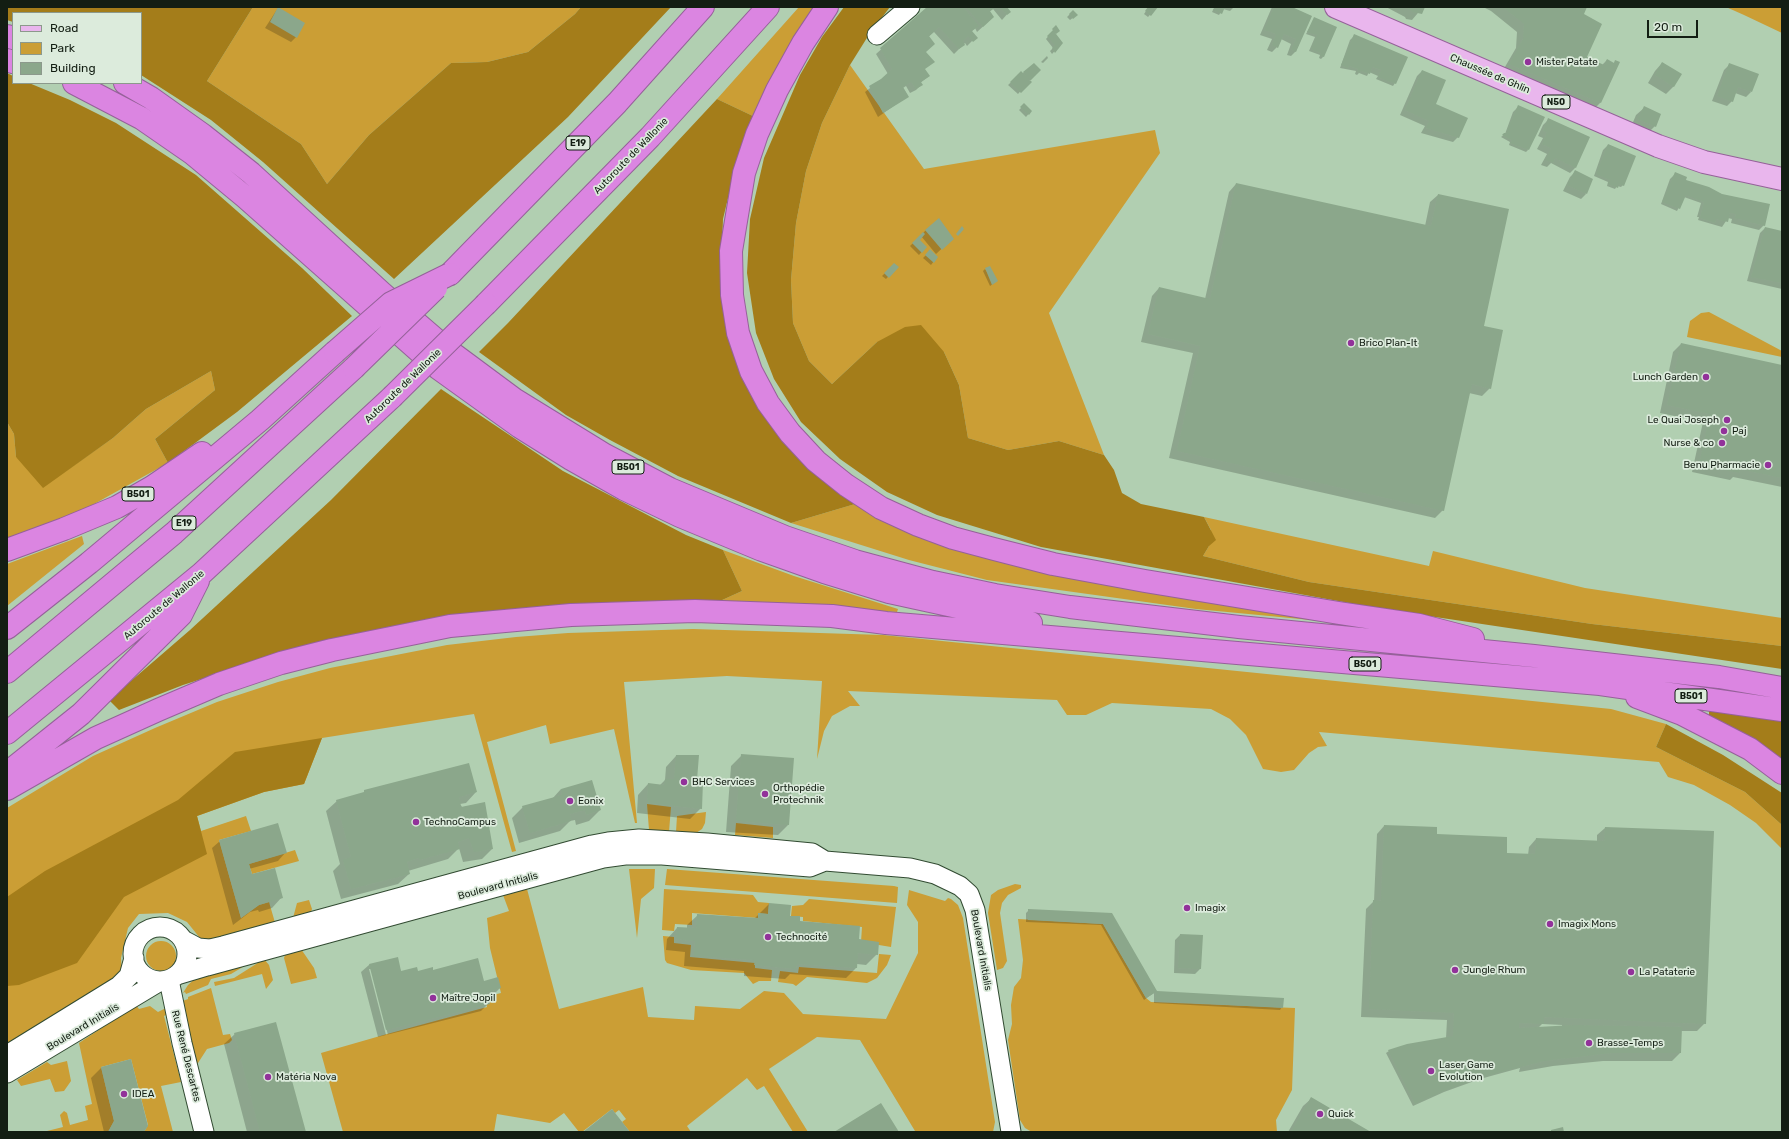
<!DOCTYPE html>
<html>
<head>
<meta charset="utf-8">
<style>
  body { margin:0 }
  #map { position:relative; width:1789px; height:1139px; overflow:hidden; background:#b1cfb1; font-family:Rubik,sans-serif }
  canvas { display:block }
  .frame { position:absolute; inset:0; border:8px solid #131e13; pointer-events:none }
  .legend { position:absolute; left:12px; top:12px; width:130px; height:72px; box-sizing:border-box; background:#dcebdc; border:1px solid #8c998c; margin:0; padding:5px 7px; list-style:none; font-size:12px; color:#131e13 }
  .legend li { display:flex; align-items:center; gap:8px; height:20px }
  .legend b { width:20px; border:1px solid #8c998c }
  .scale { position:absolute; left:1647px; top:20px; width:51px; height:18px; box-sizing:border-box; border:2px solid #131e13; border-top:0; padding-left:5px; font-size:12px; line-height:14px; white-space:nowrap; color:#131e13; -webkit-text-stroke:3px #dcebdc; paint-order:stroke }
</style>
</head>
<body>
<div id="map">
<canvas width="1789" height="1139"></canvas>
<div class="frame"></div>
<ul class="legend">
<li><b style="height:5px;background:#e9b6ed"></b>Road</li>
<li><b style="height:11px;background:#cb9e35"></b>Park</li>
<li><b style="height:11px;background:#8ba78b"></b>Building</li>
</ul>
<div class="scale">20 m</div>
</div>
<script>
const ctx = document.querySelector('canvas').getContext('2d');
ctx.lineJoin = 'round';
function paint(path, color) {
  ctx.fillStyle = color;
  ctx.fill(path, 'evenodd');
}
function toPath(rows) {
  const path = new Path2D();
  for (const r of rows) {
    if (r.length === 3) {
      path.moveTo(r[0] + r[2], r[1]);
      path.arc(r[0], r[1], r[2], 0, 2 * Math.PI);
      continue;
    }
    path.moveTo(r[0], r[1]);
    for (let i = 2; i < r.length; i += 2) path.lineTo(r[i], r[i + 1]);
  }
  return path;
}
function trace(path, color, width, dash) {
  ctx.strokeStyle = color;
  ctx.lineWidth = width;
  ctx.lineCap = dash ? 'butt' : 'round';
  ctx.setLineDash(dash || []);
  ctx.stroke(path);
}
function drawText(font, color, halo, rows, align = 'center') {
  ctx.font = font + ' Rubik,sans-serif';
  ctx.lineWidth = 3.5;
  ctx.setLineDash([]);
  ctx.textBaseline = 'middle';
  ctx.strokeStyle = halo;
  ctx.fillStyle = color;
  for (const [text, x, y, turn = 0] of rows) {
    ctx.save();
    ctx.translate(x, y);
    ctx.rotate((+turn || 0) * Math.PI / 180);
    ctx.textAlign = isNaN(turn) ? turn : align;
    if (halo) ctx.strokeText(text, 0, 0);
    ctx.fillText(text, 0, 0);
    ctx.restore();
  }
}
paint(toPath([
  [253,7,581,7,575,14,528,52,487,62,451,63,369,135,327,184,301,144,207,81],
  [799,7,818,7,755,117,717,99],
  [1726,7,1782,7,1782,33,1744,15],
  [850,65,924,169,1155,130,1160,153,1049,313,1104,455,1059,441,1008,450,968,438,959,385,944,352,877,342,832,384,809,361,793,323,791,280,796,223,806,171,822,123],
  [1709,312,1782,351,1782,357,1687,337,1690,321,1701,313],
  [211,371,215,390,155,439,168,463,76,514,31,532,7,538,7,422,14,434,16,457,60,475,113,438,146,409],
  [855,504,1332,622,1196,609,987,580,909,560,791,523],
  [1204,517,1429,566,1433,551,1585,588,1782,618,1782,646,1592,624,1309,582,1203,556,1209,546,1211,530],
  [82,536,84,544,7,606,7,564],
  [723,550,794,576,898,609,897,612,720,601,742,591],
  [693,629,883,635,1611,709,1666,724,1656,747,1745,792,1782,825,1782,849,1756,823,1730,805,1694,785,1668,777,1659,762,1319,732,1327,746,1318,747,1309,753,1294,770,1281,772,1263,769,1246,735,1230,719,1211,709,1112,703,1086,715,1067,715,1057,700,848,691,860,706,850,706,832,716,824,731,817,759,822,681,727,676,624,682,637,823,635,823,614,729,550,744,546,725,487,742,516,851,512,852,474,714,322,738,304,784,264,792,197,816,201,831,246,816,251,831,219,840,241,918,259,905,269,902,276,926,204,943,187,922,168,913,139,914,128,928,121,958,122,975,7,1048,7,808,93,756,155,728,217,702,278,682,330,668,447,645,516,637,568,633],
  [647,804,671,807,669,832,649,830],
  [706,812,705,823,702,829,696,833,676,832,677,816],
  [736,823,773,827,773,838,735,835],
  [295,850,299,861,252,874,249,864],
  [629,869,655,869,654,888,641,899,637,938],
  [667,869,894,886,898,887,897,903,665,885],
  [1015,884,1021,885,1021,888,1008,895,1002,903,1000,913,1007,961,1003,968,997,970,988,913,991,895,998,890],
  [527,889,559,1009,643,987,648,1017,694,1020,695,1006,740,1009,764,991,784,993,803,1014,886,1019,918,953,918,922,907,905,909,890,945,901,948,898,951,899,958,905,963,918,995,1122,993,1132,915,1131,860,1040,817,1037,769,1069,808,1132,793,1132,764,1086,757,1090,747,1078,687,1126,691,1132,630,1132,622,1122,626,1119,619,1110,615,1113,612,1109,582,1132,579,1132,564,1113,550,1123,497,1114,494,1132,343,1132,321,1053,387,1034,487,1007,485,997,501,993,490,948,487,918,509,911,503,895],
  [664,889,753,895,758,902,769,903,768,914,758,913,758,918,692,913,692,925,675,924,674,931,662,930],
  [809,899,896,907,891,947,861,942,862,927,803,921,803,917,791,916,792,906,803,905],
  [309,900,312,909,311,912,293,918,297,903],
  [1018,919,1103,924,1146,998,1151,1002,1295,1008,1292,1090,1276,1120,1277,1132,1032,1132,1025,1128,1020,1120,1008,1040,1012,1024,1011,1005,1014,987,1021,978,1023,960],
  [663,936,674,937,674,943,691,945,690,957,755,963,755,968,772,970,771,981,759,981,753,984,744,973,691,970,667,963,665,960],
  [161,956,15],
  [301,949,314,968,317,978,291,984,284,958,285,955],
  [879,954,891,955,887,965,877,978,867,983,807,977,796,986,793,984,778,982,780,971,798,973,799,967,877,973],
  [258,958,231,974,211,979,208,985,186,994,185,992,183,993,188,985,200,974],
  [264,959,269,965,273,980,266,989,262,974,215,986,214,982,234,978],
  [211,988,223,1035,230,1034,232,1040,229,1043,207,1049,198,1063,195,1064,180,1002,188,999,188,997],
  [136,1005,139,1009,150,1006,158,1012,166,1008,168,1014,164,1016,181,1082,161,1086,173,1132,144,1132,148,1125,131,1059,101,1067,114,1121,108,1132,43,1132,63,1127,60,1115,64,1111,67,1113,70,1125,88,1120,85,1106,92,1104,79,1043],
  [67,1061,71,1081,64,1091,55,1092,50,1079,21,1086,17,1080,47,1062,51,1065]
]), '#cb9e35');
paint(toPath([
  [7,7,253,7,207,81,301,144,327,184,369,135,451,63,487,62,528,52,575,14,581,7,671,7,568,117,394,279,263,162,211,120,141,75,141,13,13,13,13,22,7,20],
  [844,7,890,7,870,33,850,65,822,123,806,171,796,223,791,280,793,323,809,361,832,384,877,342,905,327,921,325,944,352,959,385,968,438,1008,450,1059,441,1104,455,1114,470,1122,493,1141,504,1204,517,1216,540,1209,546,1203,556,1309,582,1592,624,1782,646,1782,669,1382,609,1041,547,937,515,887,492,840,459,801,422,774,379,756,333,747,273,750,219,764,158,800,75,822,37],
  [7,73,13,76,13,83,29,83,70,100,116,123,196,175,302,268,352,316,237,412,168,463,155,439,215,390,211,371,146,409,113,438,43,488,16,457,14,434,7,422],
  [717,99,755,117,734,173,723,219,721,272,747,379,855,504,791,523,678,476,610,440,566,415,479,352,508,323],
  [441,389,563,471,686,535,723,550,742,591,720,601,638,602,516,609,447,616,388,627,329,640,217,674,183,685,119,710,109,700,190,630,331,500],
  [1709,708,1782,719,1782,761,1709,716],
  [1666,724,1723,755,1782,793,1782,825,1745,792,1656,747],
  [322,738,304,784,264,792,197,816,207,854,124,897,77,963,19,985,7,986,7,897,45,871,178,800,235,752]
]), '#a47d1a');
paint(toPath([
  [928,7,1006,7,1009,12,1002,20,993,9,989,12,988,22,977,32,975,28,971,32,976,37,967,46,965,43,954,54,934,32,906,57,925,52,924,69,929,76,920,83,921,85,916,90,910,93,906,86,903,88,908,96,878,117,865,92,888,74,876,54],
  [1149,7,1157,7,1148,17,1144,14],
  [1211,7,1234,7,1230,11,1223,9,1219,15,1212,12,1214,8],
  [1272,7,1290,7,1311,16,1296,51,1291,56,1287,55,1291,44,1281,39,1277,47,1272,52,1267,50,1272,39,1260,35],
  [1386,7,1423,7,1412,20,1406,19,1405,17],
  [1483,7,1586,7,1583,15,1586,57,1602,65,1607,60,1613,64,1615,61,1600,103,1593,110,1502,72,1516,48,1517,32,1491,11],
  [278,8,296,37,291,42,265,28],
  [1073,11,1074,17,1070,20,1067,17],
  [1315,18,1323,57,1321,59,1319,58,1320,55,1309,51,1315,37,1306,34],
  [1056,27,1055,34,1062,43,1052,54,1050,51,1053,48,1046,39],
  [1355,35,1395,83,1393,86,1376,79,1378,76,1369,72,1367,76,1359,73,1357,75,1355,74,1356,71,1340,68,1350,40],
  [1047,56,1048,58,1043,63,1041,62],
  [1662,63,1674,86,1666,94,1648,83,1655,71],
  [1034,64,1039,70,1018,94,1008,85,1021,73,1022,74],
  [1729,65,1751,92,1746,97,1735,93,1732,101,1727,106,1712,101,1724,70],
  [1422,71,1435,105,1458,137,1453,142,1421,133,1425,126,1400,115,1417,76],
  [1024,105,1031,111,1026,117,1019,110],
  [1518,107,1528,150,1526,152,1509,145,1510,142,1501,137,1505,134,1513,112],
  [1644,108,1655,126,1647,134,1631,127,1636,115],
  [1548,120,1589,137,1575,168,1570,173,1551,163,1547,167,1541,165,1547,154,1537,149,1543,138,1538,136,1543,125],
  [1608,145,1623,185,1621,187,1617,186,1615,189,1607,186,1608,182,1594,176,1603,150],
  [1575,172,1586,194,1581,199,1563,191,1570,177],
  [1675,174,1685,180,1764,225,1759,230,1731,223,1732,219,1728,218,1722,227,1698,220,1699,217,1697,217,1701,203,1684,197,1677,211,1661,204,1670,179],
  [1236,184,1425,226,1430,202,1438,195,1483,327,1490,388,1482,396,1469,393,1443,510,1435,518,1169,458,1193,353,1141,342,1152,296,1159,288,1205,299,1229,192],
  [1765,228,1782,232,1782,289,1747,281,1760,233],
  [926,230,952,239,936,254,921,236,918,240,926,247,919,255,910,246],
  [930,251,937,257,931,265,923,258],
  [894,264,897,267,886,279,882,276],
  [985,269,994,283,990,286,983,271],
  [1681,344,1782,366,1782,487,1733,477,1730,480,1692,472,1703,422,1660,413,1673,352],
  [742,755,788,825,778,835,726,832,731,766],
  [676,756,696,781,701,808,690,819,637,813,638,795,648,784,660,785,665,780,666,767],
  [561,789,600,810,589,821,576,825,575,820,570,821,560,831,519,843,512,818,523,807,552,799],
  [476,792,466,803,460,804,492,849,482,859,463,862,459,848,448,859,408,871,409,874,398,884,341,899,333,871,340,864,326,811,337,801],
  [1384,826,1435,834,1506,854,1528,855,1529,847,1536,839,1597,842,1597,835,1605,828,1705,1023,1697,1031,1680,1031,1680,1053,1672,1061,1603,1061,1553,1066,1519,1072,1520,1068,1480,1079,1444,1092,1413,1106,1386,1053,1389,1051,1446,1038,1447,1020,1361,1017,1366,909,1374,901,1377,834],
  [1542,1024,1562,1025,1562,1027,1538,1028],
  [220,841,285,853,278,861,249,869,251,876,282,897,272,908,259,912,258,910,250,912,233,925,212,848],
  [769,904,799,922,858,940,877,954,866,965,857,964,856,968,846,978,790,974,785,979,744,976,744,971,684,966,685,952,666,950,667,939,677,928,687,929,687,925,698,915,754,919],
  [1029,910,1111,914,1157,992,1282,1007,1280,1010,1154,1003,1154,993,1144,1000,1101,925,1026,922,1026,913],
  [1180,935,1202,936,1200,969,1195,974,1174,973,1175,940],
  [397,958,401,972,432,971,483,982,500,988,492,996,487,997,489,1003,481,1011,378,1037,361,972,369,965],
  [369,969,371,969,388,1035,386,1035],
  [235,1034,305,1132,247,1132,224,1044],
  [130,1061,143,1132,104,1132,91,1078,101,1068],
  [1311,1099,1368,1132,1288,1132,1303,1106]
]), '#0003');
paint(toPath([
  [278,7,305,23,297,38,270,22],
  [927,7,963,7,979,26,972,31,978,38,973,42,968,36,963,41,965,45,959,49,939,27,929,36,935,44,926,52,935,62,925,69,930,76,921,82,923,85,916,89,911,82,903,87,909,97,883,113,869,86,881,79,892,69,880,48],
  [966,7,996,7,990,11,994,17,983,27],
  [1000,7,1007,7,1011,12,1007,15],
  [1148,7,1158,7,1151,16,1145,11],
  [1215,7,1225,7,1222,14,1213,10],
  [1274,7,1292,7,1312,16,1296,52,1291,49,1296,39,1284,34,1278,48,1272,45,1276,34,1264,30],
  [1407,7,1425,7,1422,14,1413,12],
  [1503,7,1587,7,1584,14,1602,24,1587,57,1604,65,1607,59,1614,63,1615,60,1620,62,1601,103,1509,64,1523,39,1524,24],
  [1073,10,1078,15,1073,19,1069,14],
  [1314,17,1337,27,1324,57,1320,56,1321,53,1311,49,1317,35,1307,32],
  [1056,25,1060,31,1056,34,1052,29],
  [1053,30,1063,43,1055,53,1052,48,1055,45,1047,36],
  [1354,34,1408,57,1396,84,1378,77,1381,70,1372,67,1370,74,1361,71,1360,73,1357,72,1358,69,1349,66,1348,68,1341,65],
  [1662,62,1682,74,1674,87,1655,75],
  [1034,63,1041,70,1030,81,1023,72],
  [1729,63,1759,74,1752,92,1738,87,1733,102,1717,96],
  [1422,70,1446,80,1436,104,1468,118,1459,138,1426,128,1429,121,1405,110],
  [1021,71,1032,82,1021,93,1010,82],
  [1024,103,1032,111,1029,115,1020,107],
  [1518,105,1545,117,1529,150,1510,143,1512,140,1502,135,1504,133,1506,133],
  [1644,106,1661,114,1656,127,1638,119],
  [1548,118,1590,137,1576,168,1555,158,1553,163,1545,160,1551,148,1542,144,1547,132,1543,131],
  [1608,144,1636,156,1624,186,1619,184,1618,188,1608,184,1610,180,1596,174],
  [1575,170,1593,179,1587,194,1567,185],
  [1675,172,1687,177,1686,180,1709,187,1722,194,1770,204,1765,226,1735,218,1736,214,1730,213,1728,222,1716,219,1715,223,1700,218,1704,202,1686,195,1680,209,1662,202],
  [1236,183,1431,226,1438,194,1509,209,1484,326,1503,330,1491,389,1472,384,1444,511,1177,451,1200,346,1148,334,1159,287,1210,299],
  [939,218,954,239,942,250,925,230],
  [962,226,964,229,958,236,956,234],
  [1765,227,1782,231,1782,283,1751,277],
  [923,232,925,234,920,240,927,247,922,253,912,243],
  [930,249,938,257,934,263,925,255],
  [894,263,899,267,889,278,884,273],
  [990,266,998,281,992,285,985,268],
  [1681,343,1782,365,1782,478,1740,469,1739,473,1699,464,1710,414,1667,405],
  [741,754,794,758,789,825,736,821],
  [676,755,699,755,697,780,703,781,702,809,647,803,648,783,664,785,665,779,674,779],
  [469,763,477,792,459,797,461,807,485,802,493,849,474,852,469,838,458,842,460,849,419,860,419,858,407,862,410,874,351,889,343,860,351,857,336,800,364,792,364,790],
  [592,780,601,810,586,815,585,810,570,814,571,821,530,833,522,806,562,795,561,789],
  [278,823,287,853,249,864,252,874,275,868,283,898,259,905,241,918,219,840],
  [1384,825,1437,827,1437,834,1507,837,1507,853,1535,854,1536,838,1604,841,1605,827,1714,831,1706,1024,1544,1017,1544,1024,1519,1023,1519,1028,1574,1025,1682,1027,1681,1053,1611,1053,1544,1061,1483,1077,1447,1090,1415,1104,1388,1050,1407,1044,1453,1036,1454,1013,1369,1009,1373,900,1381,901],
  [769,903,791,905,790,916,800,916,800,921,860,926,859,939,879,942,878,955,858,953,857,968,797,964,796,969,754,965,755,960,694,956,695,941,676,939,677,927,696,928,697,914,758,918,758,913,768,914],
  [1028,909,1112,913,1157,991,1284,998,1283,1008,1155,1001,1156,992,1146,998,1103,924,1028,920],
  [1180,934,1203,935,1201,969,1178,968],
  [398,957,401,971,417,967,418,971,433,967,433,970,478,958,484,981,498,977,501,988,487,992,490,1004,386,1030,369,964],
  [276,1022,306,1132,260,1132,234,1033],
  [131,1059,148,1126,144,1132,108,1132,114,1121,101,1067],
  [1311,1097,1371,1132,1291,1132],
  [881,1103,899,1132,834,1132],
  [612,1109,630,1132,583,1132],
  [1563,1127,1564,1132,1551,1132,1551,1130]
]), '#8ba78b');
const street = toPath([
  [877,35,910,7],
  [160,954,27],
  [183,940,198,948,210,949,223,946,592,845,608,842,639,839,707,843,812,853,825,861],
  [177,975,207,966,603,858,625,855,662,855,810,867,825,861,910,868,935,874,960,886,969,894,975,910,1011,1132],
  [169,980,182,1043,204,1132],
  [7,1055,119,986,129,976,134,958],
  [7,1073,160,981]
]);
const primary = toPath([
  [1336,7,1658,146,1704,162,1782,179]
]);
const highway = toPath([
  [827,7,803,43,777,90,757,134,744,173,731,251,732,295,738,333,751,371,768,403,790,433,816,461,846,485,881,508,918,525,953,538,994,549,1053,564,1145,581,1339,613,1419,625,1473,639],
  [7,36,13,38],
  [7,60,13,62],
  [74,83,141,118,193,154,245,197,438,368,520,427,571,459,624,489,680,516,762,550,824,572,889,592,1031,623],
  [125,83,151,98,203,135,251,173,382,293,448,350,514,399,605,455,670,489,785,537,855,561,933,582,995,595,1070,607,1239,627,1534,656,1719,677,1782,688],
  [450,274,617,103,703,7],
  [486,304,650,137,768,7],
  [7,550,64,529,117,507,152,487,202,453],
  [7,628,89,563,260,420,335,352],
  [7,672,174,533,354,368],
  [1637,697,1682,714,1750,749,1782,773],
  [7,733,201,574,392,397],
  [7,773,81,714,181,615,198,581],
  [7,789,96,738,158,710,219,684,281,663,332,650,450,626,571,615,695,611,832,616,886,623,1600,684,1782,710]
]);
trace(street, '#324b32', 21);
trace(primary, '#956199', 24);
trace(highway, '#956199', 24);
trace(street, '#fff', 19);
trace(primary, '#e9b6ed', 22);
trace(highway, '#db85e1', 22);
const highwayBridge = toPath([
  [335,352,391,303,450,274],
  [354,368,436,288],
  [392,397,486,304]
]);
trace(highwayBridge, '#956199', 24, []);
trace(highwayBridge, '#db85e1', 22);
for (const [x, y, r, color] of [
  [1528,62,4,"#92329a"],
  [1351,343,4,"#92329a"],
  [1706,377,4,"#92329a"],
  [1727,420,4,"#92329a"],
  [1724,431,4,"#92329a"],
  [1722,443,4,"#92329a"],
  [1768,465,4,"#92329a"],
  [684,782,4,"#92329a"],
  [765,794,4,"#92329a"],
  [570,801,4,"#92329a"],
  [416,822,4,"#92329a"],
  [1187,908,4,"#92329a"],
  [1550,924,4,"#92329a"],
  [768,937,4,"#92329a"],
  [1455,970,4,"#92329a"],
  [1631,972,4,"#92329a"],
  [433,998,4,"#92329a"],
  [1589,1043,4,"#92329a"],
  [1431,1071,4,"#92329a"],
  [268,1077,4,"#92329a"],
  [124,1094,4,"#92329a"],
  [1320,1114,4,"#92329a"]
]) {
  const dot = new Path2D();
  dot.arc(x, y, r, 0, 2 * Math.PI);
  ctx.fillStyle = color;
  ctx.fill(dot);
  trace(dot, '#dcebdc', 1.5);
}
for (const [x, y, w] of [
  [1556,102,28],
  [578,143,24],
  [628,467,32],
  [138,494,32],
  [184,523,24],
  [1365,664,32],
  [1691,696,32]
]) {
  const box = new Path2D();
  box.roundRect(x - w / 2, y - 7, w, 14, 3);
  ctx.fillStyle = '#dcebdc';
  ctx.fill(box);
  trace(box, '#131e13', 1);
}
drawText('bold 9px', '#131e13', null, [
  ["N50",1556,102],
  ["E19",578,143],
  ["B501",628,467],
  ["B501",138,494],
  ["E19",184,523],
  ["B501",1365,664],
  ["B501",1691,696]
]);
drawText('10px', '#131e13', '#dcebdc', [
  ["Mister Patate",1536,62],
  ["Brico Plan-It",1359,343],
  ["Lunch Garden",1698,377,"right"],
  ["Le Quai Joseph",1719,420,"right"],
  ["Paj",1732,431],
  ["Nurse & co",1714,443,"right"],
  ["Benu Pharmacie",1760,465,"right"],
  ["BHC Services",692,782],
  ["Orthopédie",773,788],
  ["Protechnik",773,800],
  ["Eonix",578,801],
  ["TechnoCampus",424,822],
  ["Imagix",1195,908],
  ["Imagix Mons",1558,924],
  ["Technocité",776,937],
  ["Jungle Rhum",1463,970],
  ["La Pataterie",1639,972],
  ["Maître Jopil",441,998],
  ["Brasse-Temps",1597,1043],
  ["Laser Game",1439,1065],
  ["Evolution",1439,1077],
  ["Matéria Nova",276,1077],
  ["IDEA",132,1094],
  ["Quick",1328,1114]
], 'left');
drawText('10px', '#131e13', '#dcebdc', [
  ["Chaussée de Ghlin",1490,74,23],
  ["Autoroute de Wallonie",631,156,-46],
  ["Autoroute de Wallonie",403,386,-44],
  ["Autoroute de Wallonie",164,605,-40],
  ["Boulevard Initialis",498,886,-15],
  ["Boulevard Initialis",981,950,80],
  ["Boulevard Initialis",83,1027,-31],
  ["Rue René Descartes",186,1056,76]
]);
</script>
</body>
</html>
